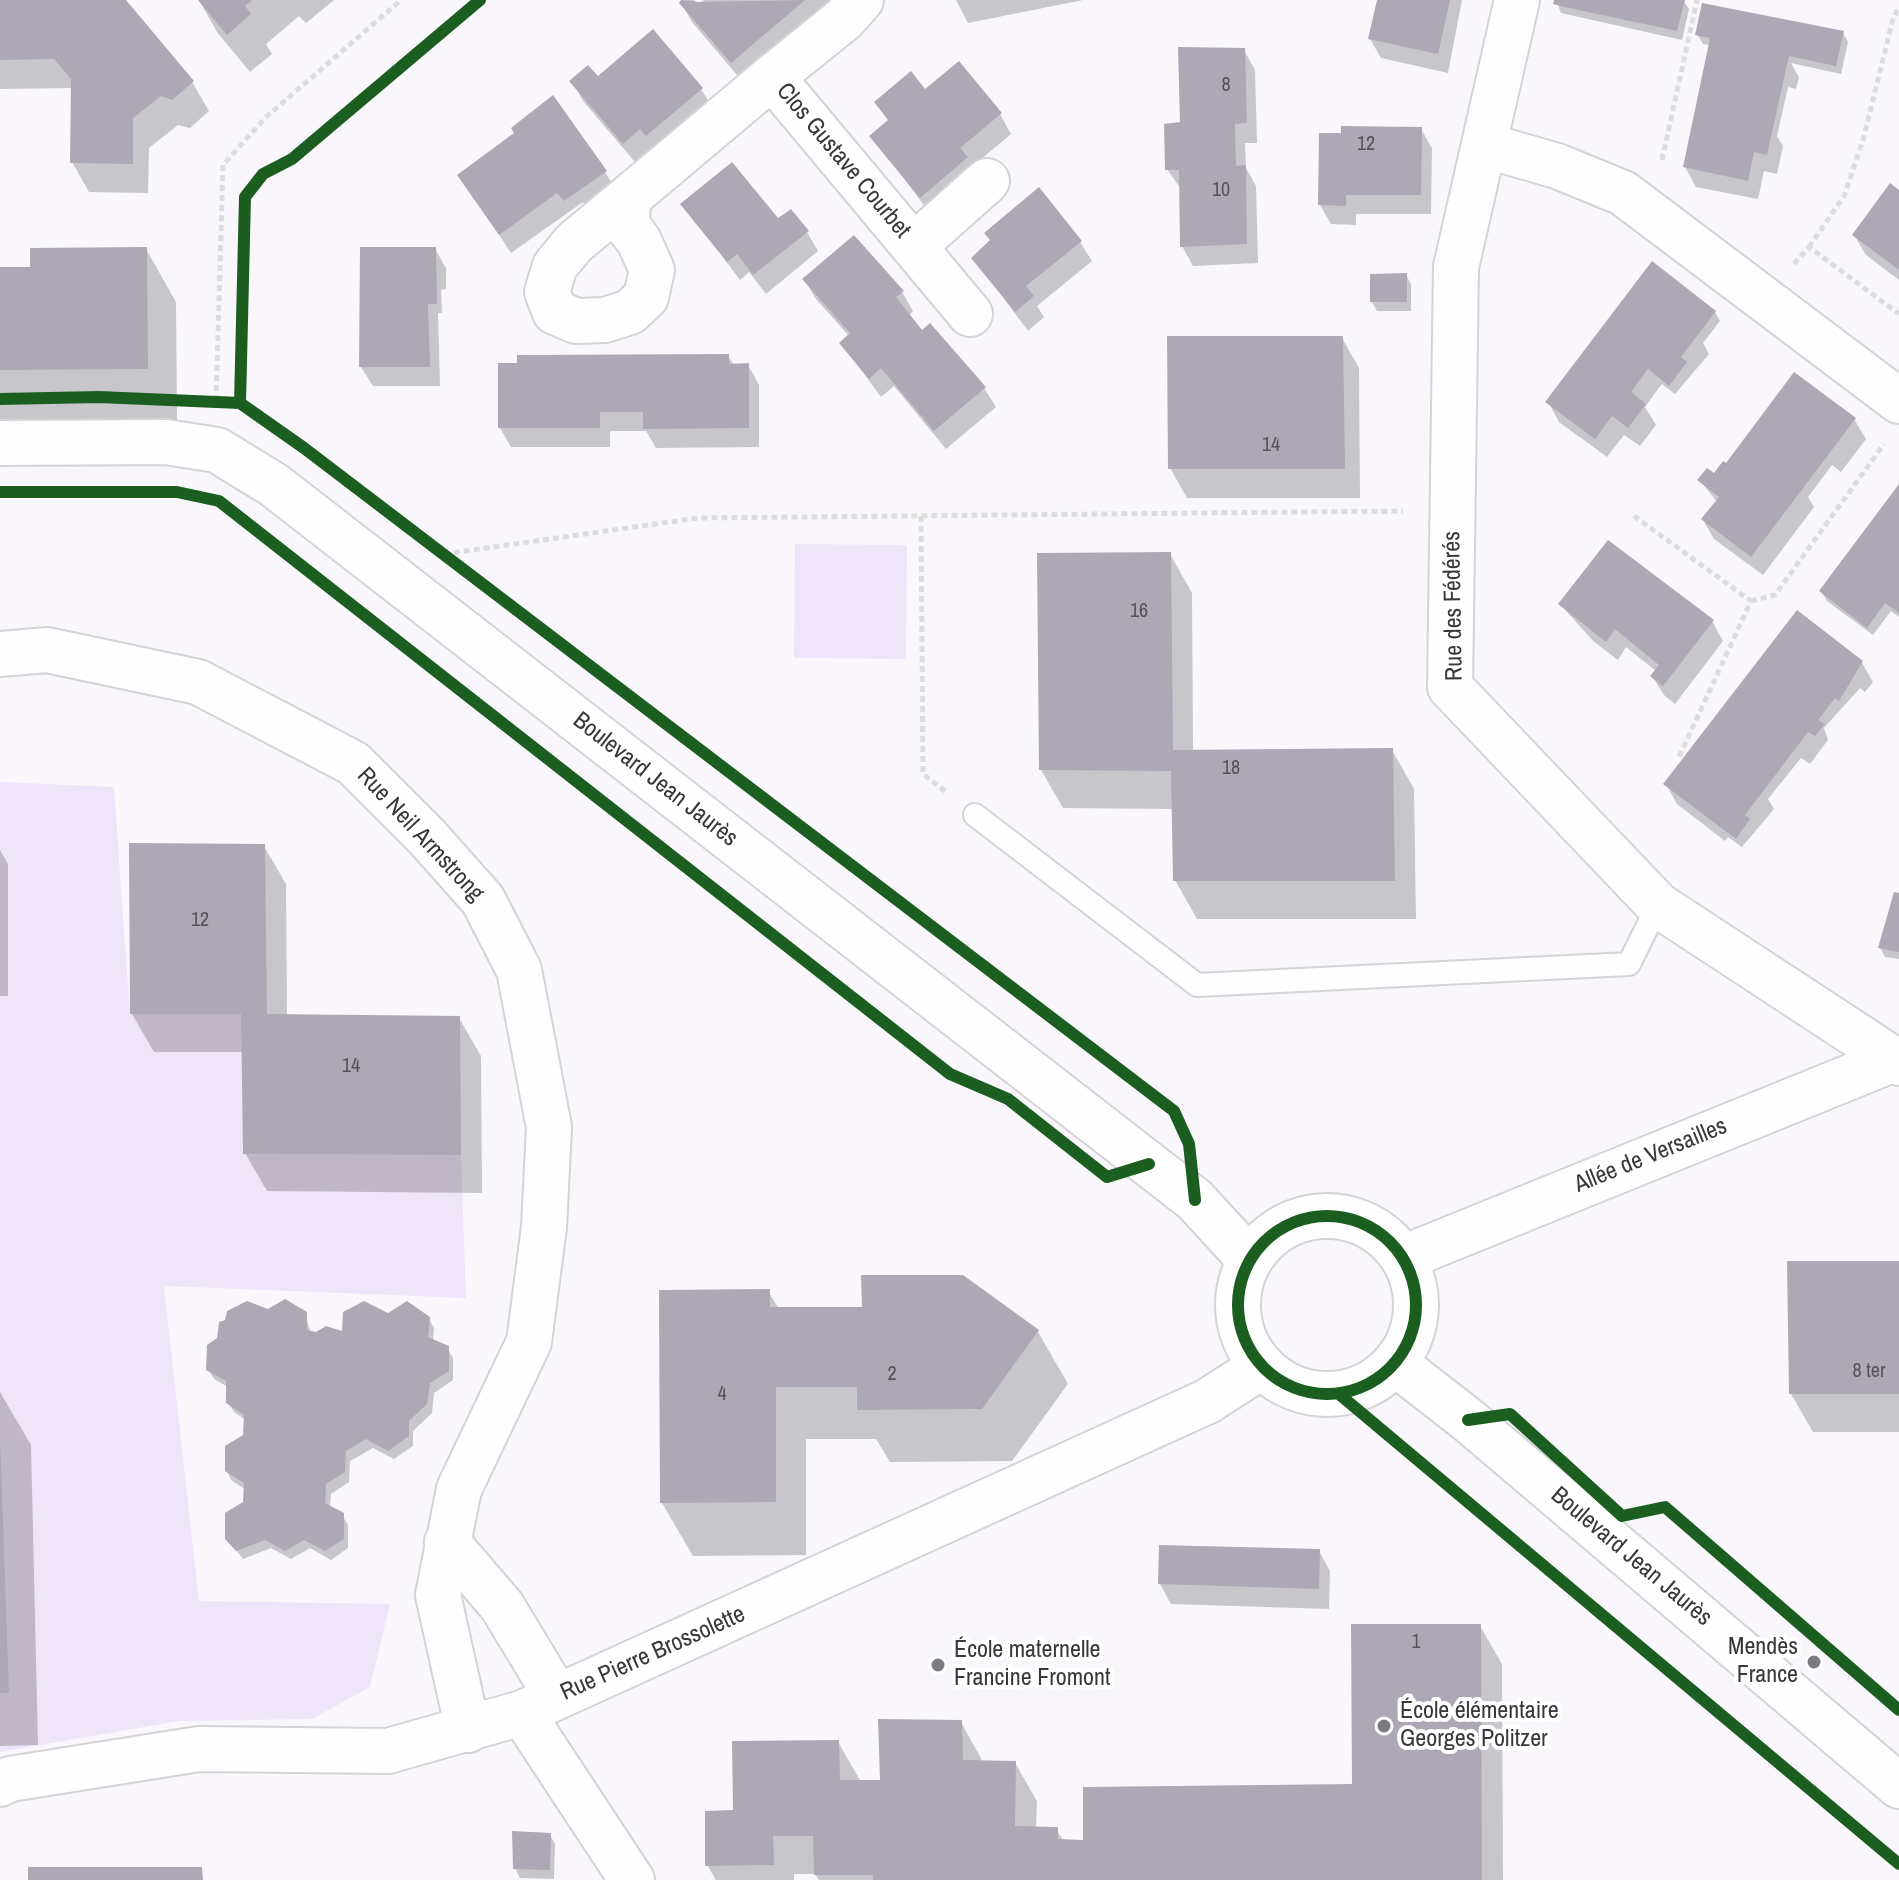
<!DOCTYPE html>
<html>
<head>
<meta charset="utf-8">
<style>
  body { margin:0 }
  canvas { display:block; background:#f9f7fc }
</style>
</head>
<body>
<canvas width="1899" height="1880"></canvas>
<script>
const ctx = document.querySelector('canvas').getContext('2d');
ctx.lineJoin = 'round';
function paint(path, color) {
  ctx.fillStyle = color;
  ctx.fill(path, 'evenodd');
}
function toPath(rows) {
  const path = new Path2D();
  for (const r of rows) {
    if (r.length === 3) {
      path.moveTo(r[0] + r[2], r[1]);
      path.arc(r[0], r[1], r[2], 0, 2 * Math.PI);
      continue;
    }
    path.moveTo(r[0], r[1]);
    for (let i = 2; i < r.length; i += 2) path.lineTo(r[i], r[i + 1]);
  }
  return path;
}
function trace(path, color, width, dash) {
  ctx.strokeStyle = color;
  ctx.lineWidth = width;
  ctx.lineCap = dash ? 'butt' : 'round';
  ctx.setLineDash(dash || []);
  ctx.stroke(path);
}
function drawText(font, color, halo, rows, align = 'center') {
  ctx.font = font + ' "Archivo Narrow",sans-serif';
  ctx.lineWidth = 8;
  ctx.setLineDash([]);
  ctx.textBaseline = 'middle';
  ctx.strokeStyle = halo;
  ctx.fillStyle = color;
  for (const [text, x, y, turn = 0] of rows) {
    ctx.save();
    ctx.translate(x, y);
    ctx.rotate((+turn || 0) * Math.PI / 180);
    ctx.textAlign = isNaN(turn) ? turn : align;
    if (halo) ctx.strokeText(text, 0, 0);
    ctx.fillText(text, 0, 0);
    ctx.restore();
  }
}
paint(toPath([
  [795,544,907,545,906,659,794,658],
  [0,782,114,787,130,1014,241,1014,243,1154,461,1155,466,1298,164,1286,199,1601,390,1604,370,1687,312,1719,179,1721,0,1752]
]), '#efe5fb');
paint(toPath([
  [0,0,123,0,192,82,209,111,190,128,178,125,149,148,148,193,89,192,72,162,73,88,0,89],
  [199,0,334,0,306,23,299,16,266,44,272,54,250,72,217,32],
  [685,0,694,0,698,4,704,0,839,0,743,82,692,22,681,3],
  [956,0,1083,0,968,23],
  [1379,0,1462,0,1448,73,1381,58,1370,39],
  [1556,0,1683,0,1689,9,1682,40,1561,13],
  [1843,33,1848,42,1841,74,1791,63,1799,77,1796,89,1788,87,1777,136,1783,146,1777,174,1764,171,1758,199,1696,187,1685,167,1711,45,1703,44,1697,34],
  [1244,50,1255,70,1257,143,1245,143,1246,168,1256,186,1258,263,1193,266,1182,246,1181,189,1167,169,1182,124],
  [597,79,701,89,713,108,659,154,652,148,635,162,583,101,572,81],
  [925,92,1000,114,1011,134,941,193,932,216,872,136],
  [1421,129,1432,148,1431,214,1356,214,1356,225,1331,224,1320,205],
  [605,172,617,191,589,211,583,202,511,253,460,175],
  [1899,193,1899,280,1866,255,1854,235],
  [683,204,778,221,807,232,818,251,766,294,749,272,740,280],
  [1080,242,1092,261,1037,306,1044,317,1028,331,974,258],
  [146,249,176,302,177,421,0,422,0,269,32,269],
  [435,249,446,268,446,289,441,290,442,313,438,313,440,386,373,386,361,367],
  [1406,275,1411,284,1411,311,1377,311,1372,302],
  [804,279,902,292,913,311,908,316,922,333,984,388,996,407,946,449,894,386,881,397,841,343,849,336,816,299],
  [1715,312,1720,321,1703,343,1709,354,1675,394,1662,384,1658,389,1645,407,1656,425,1640,446,1624,435,1607,457,1559,422,1548,402],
  [1342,338,1359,368,1360,498,1187,498,1170,468],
  [728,356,734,365,748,365,759,385,759,447,656,448,646,431,610,431,610,447,511,447,500,428],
  [1854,419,1866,439,1841,472,1832,465,1808,497,1814,507,1763,575,1714,539,1703,520,1717,502,1700,480],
  [1899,486,1899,617,1891,611,1873,635,1827,601,1821,591],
  [1170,554,1192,593,1193,752,1392,750,1414,789,1416,919,1197,919,1175,880,1174,809,1063,808,1041,770],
  [1560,604,1712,621,1723,641,1675,704,1664,695,1652,676,1656,671,1626,647,1618,660,1593,641],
  [1862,663,1873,682,1865,692,1860,688,1824,728,1828,740,1810,764,1801,758,1768,799,1774,809,1742,847,1728,837,1725,841,1677,804,1666,784],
  [264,846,286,884,287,1017,459,1018,481,1056,482,1193,267,1191,245,1153,244,1052,154,1052,132,1014],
  [0,850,8,864,8,996,0,996],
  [1899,895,1899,959,1885,957,1880,947,1885,924,1889,924],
  [1899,1263,1899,1432,1813,1432,1791,1394],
  [768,1291,779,1309,1038,1332,1068,1384,1012,1461,890,1462,876,1439,806,1439,806,1555,693,1556,662,1503],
  [268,1311,305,1314,311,1333,335,1334,388,1316,428,1318,434,1328,433,1341,447,1348,453,1358,453,1380,434,1393,432,1413,413,1431,413,1446,394,1459,373,1448,350,1461,349,1482,331,1494,330,1508,342,1515,348,1525,348,1548,331,1560,310,1548,291,1559,271,1548,243,1559,227,1538,244,1504,245,1489,232,1481,227,1471,244,1436,246,1420,234,1412,228,1402,228,1387,214,1379,208,1369,219,1339],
  [0,1392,31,1445,38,1745,0,1746],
  [1319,1551,1330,1571,1329,1609,1171,1604,1160,1584],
  [1480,1626,1502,1664,1503,1880,819,1880,815,1874,794,1874,794,1880,716,1880,707,1865,735,1812,838,1742,860,1780,882,1782,961,1722,983,1762,1015,1763,1037,1801,1036,1828,1056,1829,1064,1842,1085,1842,1354,1786],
  [550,1835,555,1844,554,1879,520,1878,515,1868]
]), '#0003');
paint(toPath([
  [0,0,126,0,194,81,172,100,161,96,133,118,133,164,70,163,71,79,54,59,0,60],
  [198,0,252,0,245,6,251,14,227,35],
  [681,0,699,2,805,0,731,63,679,3],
  [1377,0,1450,0,1438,54,1368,39],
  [1554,0,1685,0,1677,31,1569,8,1553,4],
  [1702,3,1844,31,1836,66,1789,56,1767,155,1754,152,1748,181,1683,167,1710,38,1695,35],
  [653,29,703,88,646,136,640,129,623,144,569,81,588,65,598,76],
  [1178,47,1245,48,1247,123,1235,124,1236,166,1246,165,1247,244,1180,247,1179,170,1165,170,1164,124,1180,122],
  [959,61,1002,113,960,148,968,157,920,198,869,136,888,120,874,102,911,71,925,89],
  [553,95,607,171,564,201,557,193,499,235,457,175,514,133,511,128],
  [1341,126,1422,127,1421,195,1346,195,1346,206,1318,205,1319,133,1341,133],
  [732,162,778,218,791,209,809,231,753,275,737,254,727,262,680,204],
  [1890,183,1899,190,1899,270,1852,235],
  [1039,187,1082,241,1026,286,1034,296,1015,312,971,258,990,240,984,233],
  [854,235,904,291,896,297,922,330,930,323,986,387,934,431,881,368,869,379,839,343,850,333,802,279],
  [147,247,148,369,0,370,0,267,30,267,30,248],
  [360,247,436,247,437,304,428,304,430,367,359,367],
  [1652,261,1716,311,1681,357,1687,362,1669,386,1648,369,1631,392,1646,404,1628,428,1612,416,1595,439,1545,402],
  [1407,273,1407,302,1370,302,1370,274],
  [1167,336,1343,336,1345,469,1168,469],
  [729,354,729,364,749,363,749,428,643,429,643,412,600,412,600,428,498,428,498,363,517,363,517,355],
  [1794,372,1856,418,1751,557,1701,519,1719,497,1697,480,1707,468,1714,473,1723,461,1726,463],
  [1899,484,1899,613,1885,603,1867,628,1819,591],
  [1608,540,1714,620,1663,686,1650,676,1659,665,1615,629,1606,642,1558,604],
  [1171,552,1173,750,1393,748,1395,881,1173,881,1171,771,1039,770,1037,553],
  [1797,610,1863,661,1839,701,1835,698,1818,720,1825,724,1815,736,1808,732,1745,815,1750,819,1736,839,1663,784],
  [129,843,265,844,267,1014,460,1016,461,1155,243,1154,241,1014,130,1014],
  [1894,892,1899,893,1899,952,1878,948],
  [1787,1261,1899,1261,1899,1394,1789,1394],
  [861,1275,963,1275,1039,1330,982,1409,857,1410,857,1387,776,1387,776,1502,660,1503,659,1290,770,1289,770,1307,862,1307],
  [285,1299,307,1312,307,1330,316,1332,326,1326,342,1331,343,1312,364,1301,388,1313,407,1301,430,1317,428,1337,449,1346,449,1371,430,1383,427,1404,409,1421,409,1436,388,1451,366,1439,346,1451,345,1472,326,1484,325,1503,344,1513,344,1539,325,1551,304,1540,285,1551,265,1540,236,1551,225,1539,225,1513,243,1502,244,1483,225,1471,225,1446,243,1435,244,1415,226,1403,226,1381,206,1370,207,1345,217,1338,219,1322,225,1320,227,1311,247,1301,268,1309],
  [0,1438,9,1693,0,1693],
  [1159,1545,1320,1549,1319,1589,1158,1584],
  [1351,1624,1481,1624,1482,1880,873,1880,873,1875,814,1875,813,1836,773,1836,774,1865,705,1866,705,1811,733,1810,732,1741,839,1740,840,1780,880,1780,878,1719,962,1720,963,1760,1016,1761,1015,1826,1058,1827,1058,1839,1083,1840,1083,1787,1352,1784],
  [512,1831,551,1833,550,1870,513,1869],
  [28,1867,202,1867,203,1880,28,1880]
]), '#ada8b4');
const service = toPath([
  [975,815,1197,985,1629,964,1658,905]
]);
const minor = toPath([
  [1517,0,1456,267,1450,687,1658,905,1899,1063],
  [772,77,970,314],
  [1484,145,1557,166,1623,193,1899,401],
  [628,198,627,225,639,241,652,270,646,297,630,312,605,320,576,321,555,312,547,292,555,266,574,243,628,198,772,77,844,19,861,0],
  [914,246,987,181],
  [0,654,47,650,198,682,353,763,427,837,483,900,519,970,549,1127,544,1227,529,1342,459,1489,438,1595,468,1730],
  [1403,1258,1892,1060],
  [447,1542,502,1606,557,1697],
  [522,1713,632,1880],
  [0,1784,10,1779,199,1749,388,1751,522,1713,1208,1401,1262,1366]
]);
const tertiary = toPath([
  [0,443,166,442,217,450,274,485,1195,1200,1250,1260],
  [1327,1305,89],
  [1396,1364,1468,1420,1899,1786]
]);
trace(service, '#d4d3d6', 26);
trace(minor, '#d4d3d6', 48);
trace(tertiary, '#d4d3d6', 48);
trace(toPath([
  [1662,160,1697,0],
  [1809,247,1844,196,1863,140,1893,19,1899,7],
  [1794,264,1809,247,1899,314],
  [216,401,223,165,265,118,401,0],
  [921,516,923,774,946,792],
  [1634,516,1751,601,1678,759],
  [444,554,698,518,1403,511],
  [1751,601,1775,595,1884,444]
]), '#ddd', 5, [6, 4]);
trace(service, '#fefeff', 22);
trace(minor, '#fefeff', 44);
trace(tertiary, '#fefeff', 44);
trace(toPath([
  [0,399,99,397,240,403,304,448,1174,1111,1189,1144,1195,1200],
  [240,403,245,197,263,174,292,159,480,0],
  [0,492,177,492,219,501,950,1074,1008,1099,1107,1177,1149,1164],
  [1327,1305,89],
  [1339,1394,1899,1864],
  [1468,1420,1510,1414,1622,1516,1665,1507,1899,1710]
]), '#1b5e20', 12);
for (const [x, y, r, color] of [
  [1814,1662,8,"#7c7a7e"],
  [938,1665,8,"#7c7a7e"],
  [1384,1726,8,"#7c7a7e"]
]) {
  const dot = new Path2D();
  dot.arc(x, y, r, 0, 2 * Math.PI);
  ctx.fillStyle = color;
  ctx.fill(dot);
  trace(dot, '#fff', 3);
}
drawText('20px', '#555358', null, [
  ["8",1226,86],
  ["12",1366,145],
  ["10",1221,191],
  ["14",1271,446],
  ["16",1139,612],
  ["18",1231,769],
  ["12",200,921],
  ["14",351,1067],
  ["8 ter",1869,1372],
  ["2",892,1375],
  ["4",722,1395],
  ["1",1416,1643]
]);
drawText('24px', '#38373a', '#fff', [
  ["Clos Gustave Courbet",843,161,50],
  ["Rue des Fédérés",1454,606,-91],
  ["Boulevard Jean Jaurès",655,780,38],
  ["Rue Neil Armstrong",420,835,47],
  ["Allée de Versailles",1651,1156,-22],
  ["Boulevard Jean Jaurès",1631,1557,40],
  ["Rue Pierre Brossolette",653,1654,-24]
]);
drawText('24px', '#38373a', '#fff', [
  ["Mendès",1798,1648,"right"],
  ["France",1798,1676,"right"],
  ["École maternelle",954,1651],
  ["Francine Fromont",954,1679],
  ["École élémentaire",1400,1712],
  ["Georges Politzer",1400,1740]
], 'left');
</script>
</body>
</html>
